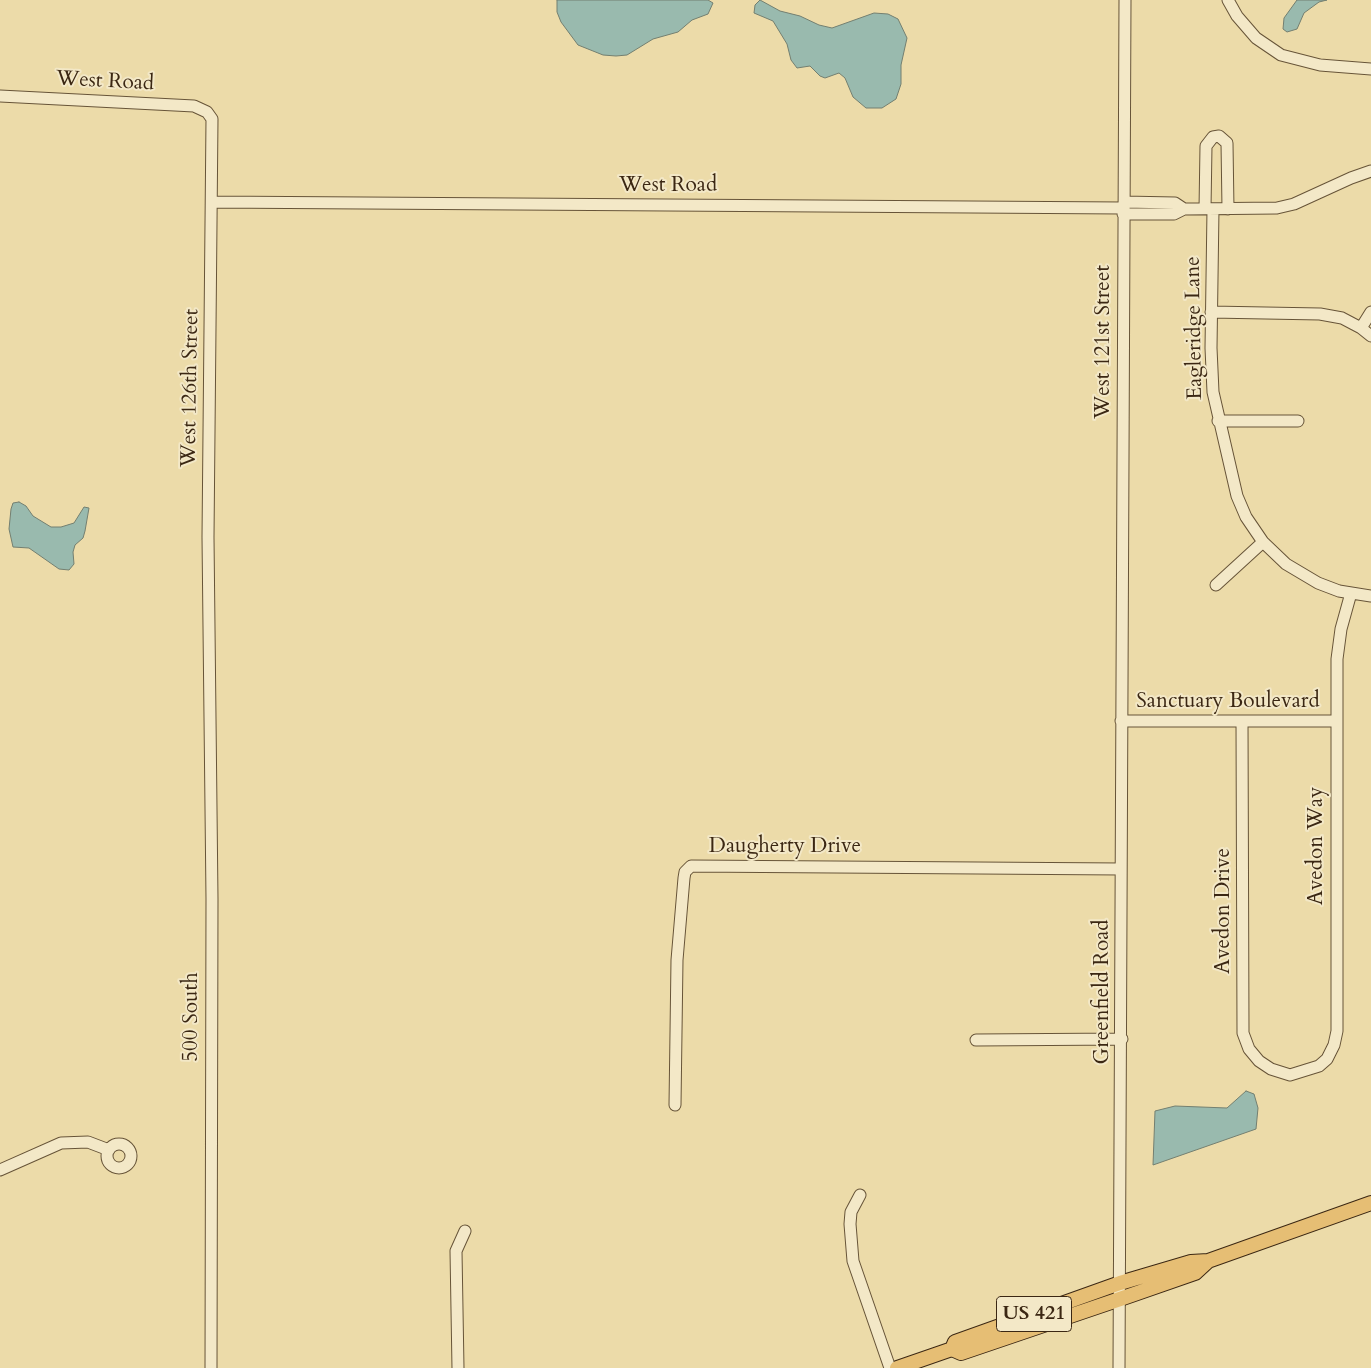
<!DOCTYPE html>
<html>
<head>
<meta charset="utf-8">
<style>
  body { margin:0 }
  canvas { display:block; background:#ecdba9 }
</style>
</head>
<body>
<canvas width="1371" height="1368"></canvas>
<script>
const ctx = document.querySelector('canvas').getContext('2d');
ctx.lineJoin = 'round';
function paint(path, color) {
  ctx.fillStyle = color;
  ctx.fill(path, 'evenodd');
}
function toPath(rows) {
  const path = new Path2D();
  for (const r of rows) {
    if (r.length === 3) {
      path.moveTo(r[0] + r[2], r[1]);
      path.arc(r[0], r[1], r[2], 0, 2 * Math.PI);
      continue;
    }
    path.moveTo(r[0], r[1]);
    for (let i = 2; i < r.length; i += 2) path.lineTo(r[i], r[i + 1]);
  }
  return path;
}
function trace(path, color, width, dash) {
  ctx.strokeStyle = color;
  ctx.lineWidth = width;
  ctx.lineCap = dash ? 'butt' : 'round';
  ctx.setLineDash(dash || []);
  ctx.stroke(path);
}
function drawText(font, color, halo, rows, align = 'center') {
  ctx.font = font + ' Cardo,serif';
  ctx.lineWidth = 4;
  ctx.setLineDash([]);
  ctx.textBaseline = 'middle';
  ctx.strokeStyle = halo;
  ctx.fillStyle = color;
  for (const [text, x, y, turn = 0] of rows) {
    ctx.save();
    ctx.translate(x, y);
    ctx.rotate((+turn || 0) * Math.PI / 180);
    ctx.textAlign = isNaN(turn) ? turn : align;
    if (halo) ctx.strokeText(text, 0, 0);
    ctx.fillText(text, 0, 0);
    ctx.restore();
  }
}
const water = toPath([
  [557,0,708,0,713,3,708,14,692,20,678,32,653,39,627,55,616,56,603,55,578,45,561,22,557,12,557,0],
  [760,0,780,11,800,16,819,25,832,28,874,13,888,14,898,19,907,38,901,65,901,84,896,99,882,108,866,108,853,97,845,78,839,73,825,78,820,76,810,66,797,68,791,60,787,44,773,21,754,13,755,5,760,0],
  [1297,0,1327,0,1319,2,1304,13,1297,29,1287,32,1283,29,1284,18,1297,0],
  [19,502,26,506,33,516,51,527,61,527,74,523,84,507,89,508,85,531,83,538,75,545,73,552,74,564,69,570,59,569,29,548,13,547,9,529,11,509,13,503,19,502],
  [1246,1091,1254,1094,1258,1108,1256,1129,1153,1165,1155,1111,1175,1106,1227,1108,1246,1091]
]);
paint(water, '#99baae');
trace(water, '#737f70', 1);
const minor = toPath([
  [1228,0,1237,16,1256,38,1281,55,1320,65,1371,69],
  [0,96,194,106,207,112,212,119,208,537,212,899,211,1368],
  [212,202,1123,208],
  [1124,202,1175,203,1184,209],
  [1205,209,1206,146,1213,137,1219,136,1227,143,1228,209],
  [1213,209,1211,348,1213,392,1237,496,1246,517,1263,542,1286,564,1318,583,1339,591,1371,596],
  [1123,214,1174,214,1184,209,1277,208,1294,204,1351,178,1371,171],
  [1211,312,1320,314,1342,318,1361,328,1371,336],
  [1361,328,1371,312],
  [1218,421,1298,421],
  [1216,585,1263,542],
  [1121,721,1336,721],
  [1242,721,1243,1033,1249,1049,1259,1061,1271,1069,1290,1075,1319,1066,1327,1059,1334,1045,1337,1031,1337,659,1341,629,1351,593],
  [976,1040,1122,1039],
  [675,1105,677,960,684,878,685,872,691,866,1121,869],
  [119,1156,12],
  [0,1170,61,1143,88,1142,109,1150],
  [860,1195,851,1212,850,1224,853,1261,890,1368],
  [458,1368,456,1251,465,1231],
  [1119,1368,1125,0]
]);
const major = toPath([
  [952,1349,955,1342,1120,1283,1191,1262,1208,1261,1371,1203],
  [897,1368,952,1349,961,1353,1120,1299,1195,1273,1208,1261]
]);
trace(minor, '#675438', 13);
trace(major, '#3b2713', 16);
trace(minor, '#f3e8c7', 11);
trace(major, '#e6be74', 14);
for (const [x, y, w] of [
  [1034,1314,75]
]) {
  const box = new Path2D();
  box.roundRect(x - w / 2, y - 17.5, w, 35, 4);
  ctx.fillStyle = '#f3e8c7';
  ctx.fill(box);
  trace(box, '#3b2713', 1);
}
drawText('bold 20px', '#3b2713', null, [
  ["US 421",1034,1314]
]);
drawText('21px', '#3b2713', '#f3e8c7', [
  ["West Road",105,82,3],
  ["West Road",668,186],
  ["Eagleridge Lane",1195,328,-91],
  ["West 121st Street",1104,342,-90],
  ["West 126th Street",191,388,-89],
  ["Sanctuary Boulevard",1228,702],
  ["Avedon Way",1317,846,-90],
  ["Daugherty Drive",785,847],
  ["Avedon Drive",1224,911,-90],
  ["Greenfield Road",1103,992,-90],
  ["500 South",192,1017,-90]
]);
</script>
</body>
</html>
